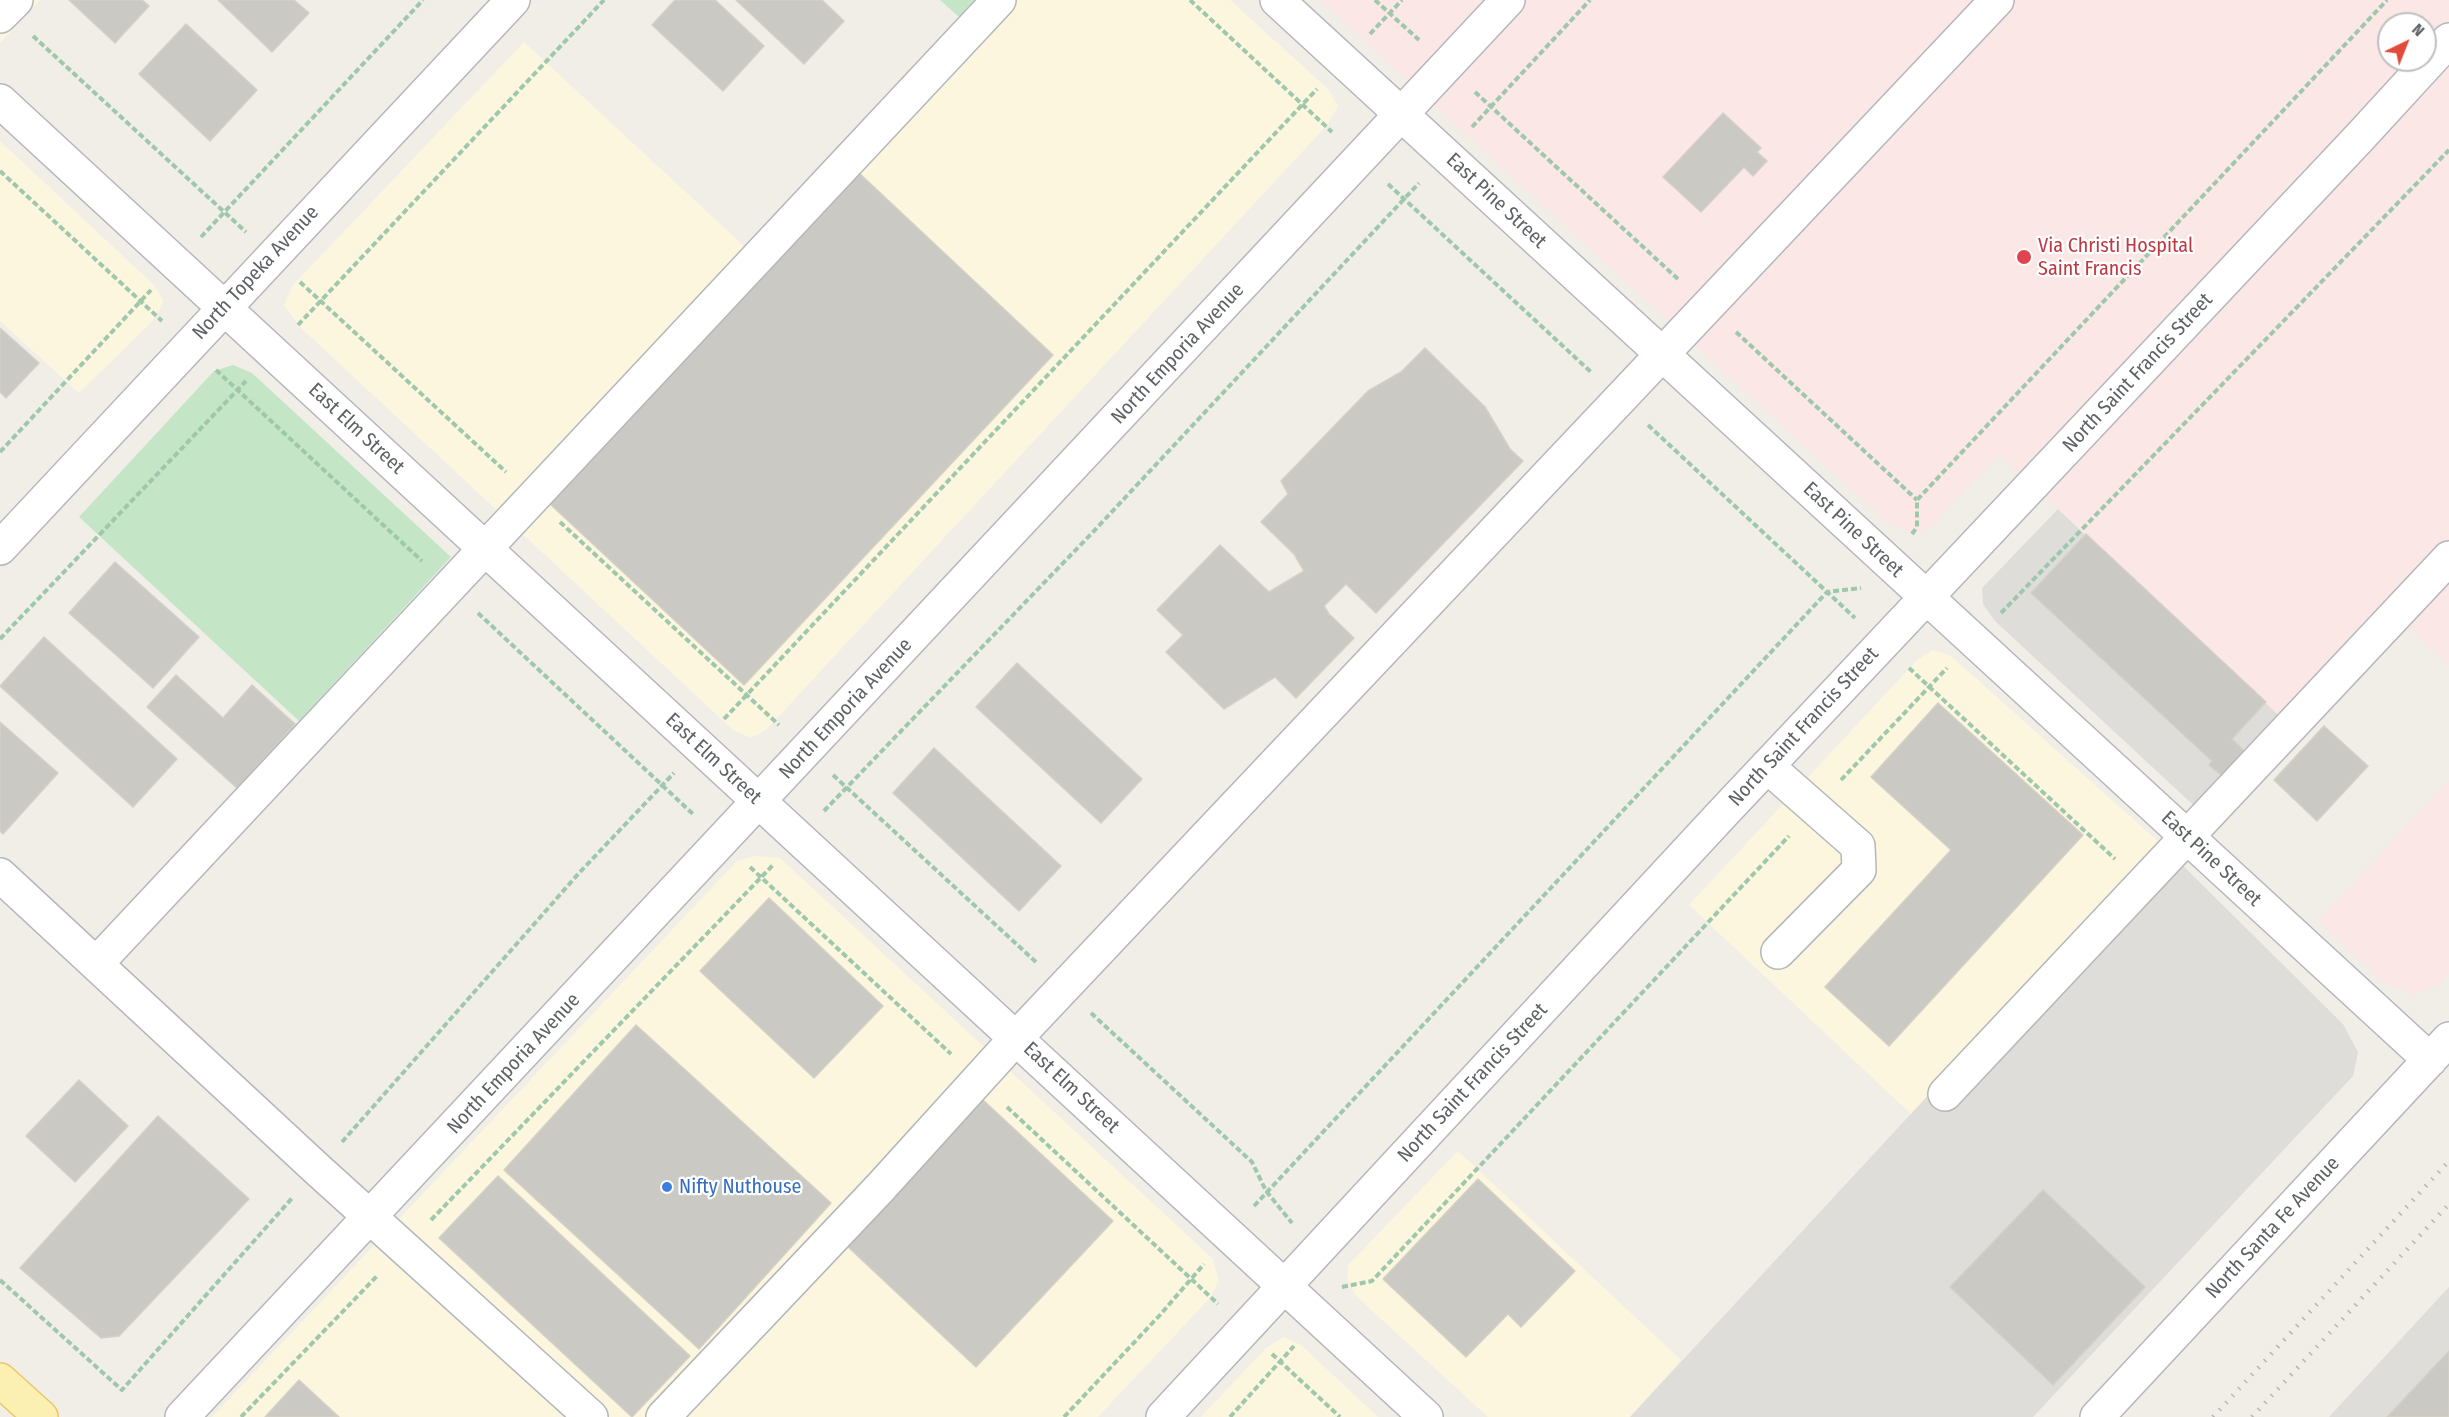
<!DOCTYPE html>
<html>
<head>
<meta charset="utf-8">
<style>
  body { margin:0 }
  #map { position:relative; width:2449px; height:1417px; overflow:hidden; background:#f0eee7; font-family:"Fira Sans Condensed",sans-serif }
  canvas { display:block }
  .north { position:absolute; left:2377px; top:12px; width:60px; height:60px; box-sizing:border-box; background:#fff; border:2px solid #bfc0c2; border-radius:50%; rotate:43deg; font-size:16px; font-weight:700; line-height:24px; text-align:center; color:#5e6266 }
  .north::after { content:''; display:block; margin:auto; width:21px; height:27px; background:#e14b3c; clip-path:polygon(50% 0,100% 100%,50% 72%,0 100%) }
</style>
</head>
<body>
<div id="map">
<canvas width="2449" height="1417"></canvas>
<div class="north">N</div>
</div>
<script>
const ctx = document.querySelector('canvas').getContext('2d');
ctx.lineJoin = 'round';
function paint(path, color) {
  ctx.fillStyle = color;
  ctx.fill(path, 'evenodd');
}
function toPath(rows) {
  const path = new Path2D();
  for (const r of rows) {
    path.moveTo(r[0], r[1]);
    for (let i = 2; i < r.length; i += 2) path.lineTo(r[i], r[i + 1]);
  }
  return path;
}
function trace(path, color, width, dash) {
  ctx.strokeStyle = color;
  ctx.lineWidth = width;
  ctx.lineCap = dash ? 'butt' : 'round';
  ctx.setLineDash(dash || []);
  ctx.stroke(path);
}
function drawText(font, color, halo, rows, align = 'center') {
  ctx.font = font + ' "Fira Sans Condensed",sans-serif';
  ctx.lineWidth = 4.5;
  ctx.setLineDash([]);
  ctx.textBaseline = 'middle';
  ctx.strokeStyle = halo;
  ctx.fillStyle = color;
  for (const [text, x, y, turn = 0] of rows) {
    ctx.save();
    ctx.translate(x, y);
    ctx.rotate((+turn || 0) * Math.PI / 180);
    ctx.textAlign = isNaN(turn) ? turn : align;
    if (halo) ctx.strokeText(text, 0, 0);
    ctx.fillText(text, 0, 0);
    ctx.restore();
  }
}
paint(toPath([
  [0,0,40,0,0,43],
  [974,0,1230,0,1328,89,1338,106,1328,124,766,730,751,738,733,730,299,326,284,305,293,285,524,42,745,247],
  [0,141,154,285,164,301,153,321,79,393,0,321],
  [1933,650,1951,656,2161,844,1930,1092,1912,1115,1689,905,1917,660],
  [755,856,780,858,1213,1259,1219,1281,1209,1299,1098,1417,212,1417,737,861],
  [1458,1151,1681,1360,1630,1417,1488,1417,1356,1296,1347,1280,1348,1265],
  [1284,1337,1301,1345,1378,1417,1201,1417,1266,1348]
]), '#fcf6df');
paint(toPath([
  [2058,509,2301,736,2217,827,1995,621,1983,604,1982,588],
  [2161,844,2343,1024,2358,1052,2353,1076,2033,1417,1630,1417],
  [2449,1287,2449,1417,2329,1417]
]), '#dfddd9');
paint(toPath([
  [1320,0,2449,0,2449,665,2405,625,2301,736,1999,454,1929,528,1911,533,1889,524],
  [2389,24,2425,24,2425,60,2389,60],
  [2449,780,2449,973,2436,987,2413,994,2385,983,2318,921]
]), '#fbe7e5');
paint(toPath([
  [940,0,974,0,959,17],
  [233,365,252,373,451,557,299,721,79,517,214,371]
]), '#c5e6c6');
const building = toPath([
  [69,0,142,0,149,6,115,43,69,0],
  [218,0,294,0,309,13,272,52,218,0],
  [675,0,715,0,764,46,723,91,652,25,675,0],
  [736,0,822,0,844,21,804,64,736,0],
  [186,24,257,90,210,141,139,74,186,24],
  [1723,113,1761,148,1757,152,1767,161,1753,176,1744,167,1701,212,1663,177,1723,113],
  [859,173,1053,355,744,685,549,503,859,173],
  [0,328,39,363,6,398,0,392,0,328],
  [1425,348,1485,407,1510,449,1523,461,1376,613,1346,584,1324,606,1329,614,1354,638,1296,698,1275,677,1224,709,1166,652,1183,635,1157,610,1220,545,1269,592,1304,571,1294,554,1261,522,1288,494,1281,481,1368,391,1401,372,1425,348],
  [2086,534,2266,702,2232,739,2245,752,2222,776,2209,765,2212,761,2031,593,2086,534],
  [115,562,199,637,153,688,69,613,115,562],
  [44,637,177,759,133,807,0,686,44,637],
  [1017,663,1142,779,1101,823,976,707,1017,663],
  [176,675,223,718,252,685,295,724,237,788,147,707,176,675],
  [1938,703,2083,835,1889,1046,1825,987,1951,850,1871,777,1938,703],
  [0,722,58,773,3,834,0,831,0,722],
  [2324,726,2368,766,2317,821,2274,780,2324,726],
  [934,748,1061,866,1019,911,893,793,934,748],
  [769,898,883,1006,814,1078,700,971,769,898],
  [636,1025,831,1203,699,1349,504,1170,636,1025],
  [79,1080,128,1126,75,1182,26,1136,79,1080],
  [982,1099,1113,1221,976,1367,846,1245,982,1099],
  [158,1116,249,1199,119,1336,101,1338,20,1268,158,1116],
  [498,1176,690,1356,632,1417,439,1238,498,1176],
  [1478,1179,1575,1271,1521,1327,1508,1314,1466,1357,1383,1279,1478,1179],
  [2043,1190,2145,1287,2053,1385,1950,1287,2043,1190],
  [2449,1351,2449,1417,2387,1417,2449,1351],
  [299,1380,339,1417,265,1417,299,1380]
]);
paint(building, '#cbc9c4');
trace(building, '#d4d0c5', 1.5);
const minor = toPath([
  [1277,0,2430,1060],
  [0,16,16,0],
  [0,101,1426,1417],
  [0,548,513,0],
  [1767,766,1858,846,1859,870,1778,952],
  [0,875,317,1169,591,1417],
  [96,964,999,0],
  [1945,1094,2449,558],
  [182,1417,1508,0],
  [663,1417,880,1188,1016,1038,1997,0],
  [1163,1417,1723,813,2360,137,2449,40],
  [2097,1417,2449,1039]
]);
const major = toPath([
  [0,1380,41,1417]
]);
trace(minor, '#b4b7bb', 36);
trace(major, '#ebc765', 36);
trace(toPath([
  [1190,0,1332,132],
  [1375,0,1419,40],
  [1370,34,1402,0],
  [33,36,246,232],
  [1475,92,1679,280],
  [1472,127,1590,0],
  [0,171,162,321],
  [1388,184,1592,373],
  [201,237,423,0],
  [300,282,506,472],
  [298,325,604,0],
  [1736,332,1917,500],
  [216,370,422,561],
  [1648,425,1855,618],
  [0,452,151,290],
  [560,522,779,725],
  [1912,534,1917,527,1917,500,2387,0],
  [478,613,694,815],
  [2001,613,2449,150],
  [0,639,246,381],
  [1909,668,2115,859],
  [724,719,1317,89],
  [833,775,1037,963],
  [1841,780,1947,668],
  [824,811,1093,532,1419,183],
  [750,867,951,1054],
  [1091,1013,1252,1162,1266,1191,1292,1223],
  [1007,1107,1218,1304],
  [342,1142,580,872,674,773],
  [1254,1206,1827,592,1861,588],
  [431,1220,774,864],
  [0,1280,122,1390,293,1197],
  [1342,1287,1372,1281,1789,836],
  [1272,1354,1340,1417],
  [241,1417,378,1275],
  [1064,1417,1160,1315,1204,1264],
  [1230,1417,1294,1346]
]), '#9ec7ab', 4, [6, 3]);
trace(minor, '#fff', 33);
trace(major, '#fbf0b1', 33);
trace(toPath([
  [2213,1417,2449,1161],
  [2252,1417,2449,1204]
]), '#b5b6b6', 4.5, [1.5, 8]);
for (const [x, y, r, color] of [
  [2024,257,8,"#e0444e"],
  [667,1187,6,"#3f7fe0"]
]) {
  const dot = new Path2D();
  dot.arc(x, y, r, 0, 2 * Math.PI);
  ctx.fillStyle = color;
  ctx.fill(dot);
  trace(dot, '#fff', 2);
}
drawText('20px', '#5e6266', '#fff', [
  ["East Pine Street",1496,201,43],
  ["North Topeka Avenue",256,273,-47],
  ["North Emporia Avenue",1178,354,-47],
  ["North Saint Francis Street",2138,373,-47],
  ["East Elm Street",356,429,43],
  ["East Pine Street",1853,530,43],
  ["North Emporia Avenue",846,709,-47],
  ["North Saint Francis Street",1804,727,-47],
  ["East Elm Street",713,759,43],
  ["East Pine Street",2211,859,43],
  ["North Emporia Avenue",514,1064,-47],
  ["North Saint Francis Street",1473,1083,-47],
  ["East Elm Street",1071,1088,43],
  ["North Santa Fe Avenue",2273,1228,-47]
]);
drawText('20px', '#be3a42', '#fff', [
  ["Via Christi Hospital",2038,246],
  ["Saint Francis",2038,269]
], 'left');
drawText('20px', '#366cbe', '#fff', [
  ["Nifty Nuthouse",679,1187]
], 'left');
</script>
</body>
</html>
